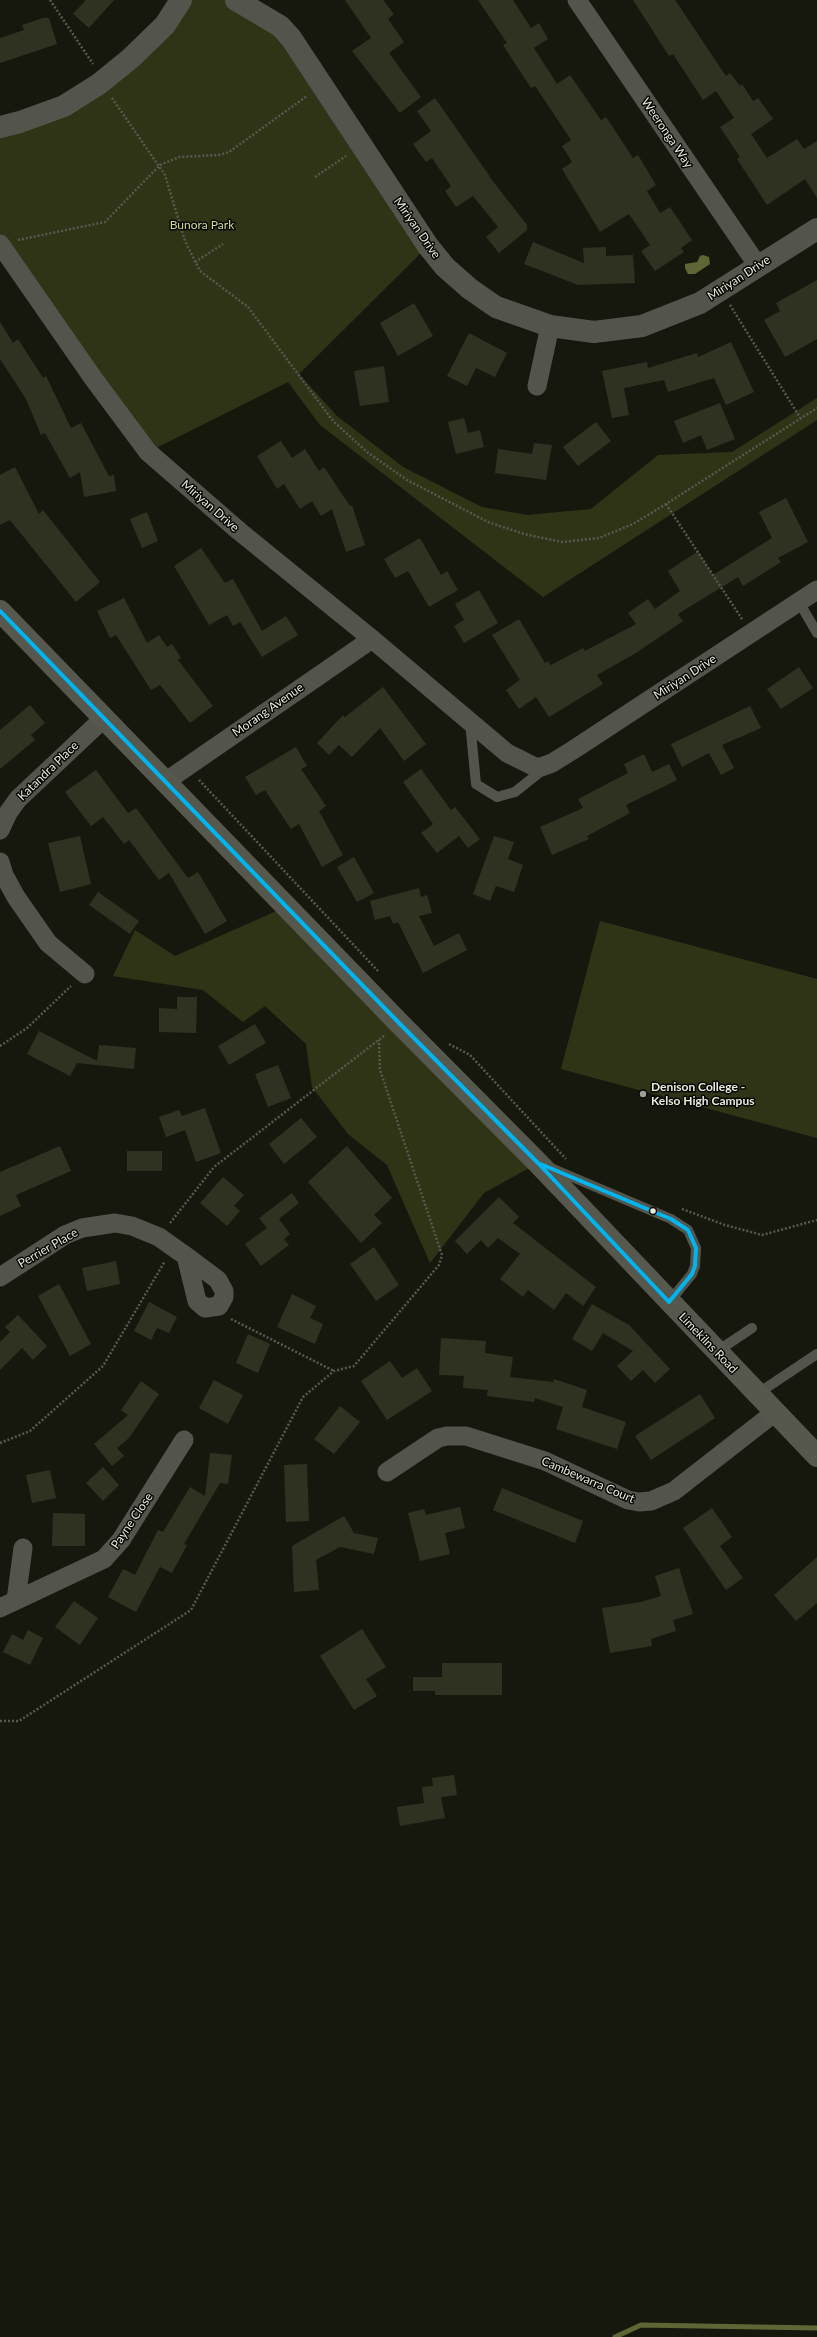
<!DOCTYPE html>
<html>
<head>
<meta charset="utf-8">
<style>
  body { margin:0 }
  canvas { display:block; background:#16180d }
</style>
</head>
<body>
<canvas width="817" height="2337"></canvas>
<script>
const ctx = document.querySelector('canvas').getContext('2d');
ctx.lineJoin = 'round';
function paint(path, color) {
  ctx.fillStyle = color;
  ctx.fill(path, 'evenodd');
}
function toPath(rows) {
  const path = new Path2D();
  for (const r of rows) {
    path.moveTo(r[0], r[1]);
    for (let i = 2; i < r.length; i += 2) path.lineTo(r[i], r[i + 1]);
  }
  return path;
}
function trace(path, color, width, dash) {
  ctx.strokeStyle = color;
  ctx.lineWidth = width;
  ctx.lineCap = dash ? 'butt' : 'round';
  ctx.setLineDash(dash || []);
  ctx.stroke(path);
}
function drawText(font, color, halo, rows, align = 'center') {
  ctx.font = font + ' Lato,sans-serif';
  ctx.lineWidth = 3;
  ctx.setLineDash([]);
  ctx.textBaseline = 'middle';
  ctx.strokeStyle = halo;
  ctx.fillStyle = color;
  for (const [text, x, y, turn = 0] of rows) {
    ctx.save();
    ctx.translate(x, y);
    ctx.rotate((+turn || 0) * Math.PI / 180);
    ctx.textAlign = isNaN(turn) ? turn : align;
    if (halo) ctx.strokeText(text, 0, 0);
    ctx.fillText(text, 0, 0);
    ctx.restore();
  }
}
paint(toPath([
  [181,0,236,0,266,17,428,246,299,374,337,416,403,467,482,507,527,515,591,509,658,455,732,452,817,398,817,420,543,597,320,425,288,382,148,452,0,244,0,127,64,106],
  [281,909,538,1163,484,1193,430,1263,387,1165,348,1134,312,1087,306,1044,265,1006,243,1022,203,990,113,976,135,930,175,956],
  [600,921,817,979,817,1138,561,1069]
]), '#303416');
paint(toPath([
  [703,255,709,257,710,264,695,274,688,274,685,268,685,264,697,262,700,256]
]), '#606536');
trace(toPath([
  [615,2337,641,2325,817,2328]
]), '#606536', 5);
paint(toPath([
  [86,0,114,0,89,28,73,14],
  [345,0,383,0,394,14,388,19,404,42,389,53,421,97,400,113,352,51,371,38],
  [478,0,513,0,531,28,539,23,548,39,534,48,557,84,570,75,601,120,606,117,633,158,638,155,656,185,647,191,660,213,670,207,692,240,681,248,684,252,655,271,641,251,650,245,629,214,600,232,562,169,572,162,562,146,571,140,535,86,531,88,503,45,507,43],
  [633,0,675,0,726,76,730,73,740,86,742,84,753,101,758,98,773,119,751,134,767,158,797,139,804,149,817,141,817,198,805,179,767,205,737,159,740,157,720,127,734,118,716,91,703,100,673,54,669,56],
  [43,18,49,18,57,44,0,63,0,38,24,30,22,25],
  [435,98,495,184,527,225,527,230,499,253,486,237,498,227,473,196,456,207,445,191,451,186,432,158,426,162,413,144,431,131,417,111],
  [533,242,584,263,583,248,606,247,606,256,633,255,635,283,578,285,524,264],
  [817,280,817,339,785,357,764,320,780,311,776,303],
  [414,303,433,336,398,356,380,323],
  [0,322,13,343,18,339,43,378,46,376,71,428,81,423,109,476,114,475,116,491,84,497,80,472,70,478,45,433,41,435,26,399,0,359],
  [469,333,507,353,495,377,476,368,467,386,447,376],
  [731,342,754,392,726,405,714,378,668,392,664,380,624,388,629,415,612,418,602,371,647,362,648,368,697,353,698,357],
  [384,366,389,402,360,406,354,371],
  [720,403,735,439,707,450,701,435,683,443,674,421],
  [464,418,468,433,480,430,484,447,456,454,448,422],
  [596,422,611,441,578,466,563,447],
  [281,441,292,458,305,449,319,471,324,467,350,506,352,505,365,545,346,552,332,509,321,516,312,501,300,509,284,484,277,489,257,456],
  [534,443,552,445,546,480,495,473,498,449,532,454],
  [15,467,39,514,43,510,100,582,76,602,10,520,0,525,0,475],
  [786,498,808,542,778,558,781,562,743,586,738,577,678,614,683,621,636,653,597,675,603,684,549,717,536,697,519,709,506,690,520,680,492,635,519,619,545,663,548,661,551,665,583,648,585,651,636,624,628,613,648,599,655,609,680,591,668,571,698,551,713,575,772,538,759,512],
  [147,512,158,541,142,548,130,519],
  [420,538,441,575,447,571,458,590,429,607,408,571,395,578,384,559],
  [201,548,225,583,233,579,262,631,286,616,298,635,262,657,240,622,233,626,227,615,209,625,174,566],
  [479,590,498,623,464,643,454,626,464,620,455,604],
  [124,598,147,643,159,635,167,647,172,644,181,658,178,660,213,706,190,723,160,685,151,690,116,635,110,638,97,611],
  [799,667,813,688,781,709,767,689],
  [383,687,426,744,404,761,380,728,352,757,339,745,329,755,317,743,343,715,345,717],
  [30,705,45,723,31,735,35,740,0,769,0,730],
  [750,706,761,728,722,745,734,768,721,775,709,753,682,767,671,744],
  [296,747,307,766,301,769,326,806,319,811,343,855,322,867,299,824,291,829,265,790,256,795,245,777],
  [644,754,652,772,669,764,677,780,626,805,630,813,587,836,589,839,552,855,540,827,583,808,578,799,628,773,624,764],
  [421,769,451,810,455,807,480,839,468,848,459,836,437,853,421,833,433,824,403,782],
  [96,770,128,813,136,808,188,878,198,872,227,921,205,934,169,873,159,880,129,840,124,844,103,817,91,826,65,792],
  [80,836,91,884,60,892,48,843],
  [494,836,514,842,508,859,523,865,514,892,496,886,490,901,473,894],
  [354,857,374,893,357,902,337,867],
  [419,888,421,897,427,895,432,913,419,916,434,946,459,933,467,950,423,973,398,922,393,924,390,916,375,920,370,901],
  [98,892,139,921,130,934,89,905],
  [177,997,197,997,196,1033,159,1032,159,1008,177,1009],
  [255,1024,266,1043,229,1065,218,1046],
  [39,1031,97,1061,99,1045,136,1048,134,1069,77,1063,70,1076,27,1054],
  [278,1065,291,1098,268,1107,255,1074],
  [205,1108,221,1153,196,1162,185,1130,166,1137,159,1117,179,1110,182,1116],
  [301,1118,317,1137,284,1164,269,1144],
  [60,1146,71,1171,16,1195,21,1206,0,1216,0,1172],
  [347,1146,392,1198,374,1215,382,1223,361,1243,308,1182],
  [127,1151,162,1151,162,1171,127,1171],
  [223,1177,244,1195,234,1206,240,1211,227,1226,200,1203],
  [292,1193,299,1203,279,1219,290,1234,284,1239,289,1245,261,1266,245,1244,267,1228,259,1218],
  [499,1197,519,1217,513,1223,596,1287,583,1306,566,1293,554,1310,528,1290,523,1297,500,1279,520,1254,498,1238,488,1248,481,1240,467,1254,455,1241],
  [374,1247,399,1285,376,1301,350,1264],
  [116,1261,120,1284,87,1291,82,1268],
  [59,1284,91,1344,70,1356,38,1296],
  [292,1294,316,1306,310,1318,323,1324,315,1344,277,1327],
  [149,1302,177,1317,169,1333,157,1328,151,1340,134,1331],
  [592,1304,629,1325,670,1369,655,1383,643,1370,631,1381,617,1366,633,1351,603,1333,592,1351,572,1339],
  [18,1315,47,1346,33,1360,22,1348,0,1370,0,1342,10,1332,5,1327],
  [248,1334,270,1344,258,1373,236,1363],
  [441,1338,486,1341,485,1353,513,1357,510,1377,553,1382,554,1379,587,1390,582,1407,626,1422,617,1449,556,1429,563,1407,535,1398,534,1402,487,1396,488,1390,463,1388,464,1376,439,1375],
  [390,1361,402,1378,417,1368,432,1391,387,1420,361,1381],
  [214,1380,243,1395,228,1424,199,1408],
  [141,1381,159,1394,129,1438,117,1448,124,1456,112,1466,94,1444,128,1415,121,1410],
  [700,1394,715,1418,651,1460,635,1436],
  [340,1406,360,1422,334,1454,314,1439],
  [210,1453,232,1455,228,1484,220,1483,184,1544,187,1545,172,1573,160,1567,136,1612,108,1597,123,1569,135,1575,158,1530,163,1532,190,1487,205,1496],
  [307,1464,309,1521,286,1522,284,1465],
  [103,1467,119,1485,103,1501,86,1483],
  [50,1470,56,1498,32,1503,26,1475],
  [502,1488,583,1521,575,1543,493,1510],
  [460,1507,465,1528,445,1533,450,1554,420,1561,408,1513,424,1509,426,1515],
  [712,1508,732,1537,720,1546,743,1578,726,1590,683,1528],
  [53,1513,85,1514,85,1546,52,1546],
  [344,1516,354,1533,378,1538,374,1554,340,1547,316,1560,319,1590,294,1592,292,1546],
  [817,1557,817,1603,796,1621,774,1595],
  [679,1568,693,1614,673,1620,676,1631,651,1639,652,1646,610,1653,602,1608,641,1602,661,1596,655,1576],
  [74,1601,98,1618,80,1645,55,1627],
  [362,1629,386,1667,366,1679,377,1696,354,1710,320,1656],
  [28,1630,43,1638,30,1665,3,1652,12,1634,23,1640],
  [442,1663,502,1663,502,1695,435,1695,435,1691,413,1691,413,1677,442,1677],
  [454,1775,457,1795,441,1797,445,1818,400,1826,397,1807,424,1803,422,1787,433,1786,432,1778]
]), '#2f3121');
trace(toPath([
  [50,0,93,64],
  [112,98,165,175,185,241,200,271,248,307,333,421,367,452,407,480,488,522,524,534,562,542,599,538,633,524,666,504,817,408],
  [315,177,346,156],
  [18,240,105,222,160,165,179,157,219,155,229,152,307,96],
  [195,262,223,244],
  [730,305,801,419],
  [666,504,742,619],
  [199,780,378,971],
  [449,1044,470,1055,566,1159],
  [0,1046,27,1028,71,986],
  [682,1209,725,1225,762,1235,817,1220],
  [170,1223,214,1167,385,1035],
  [231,1319,334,1371],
  [0,1443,30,1431,103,1366,165,1261],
  [0,1721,19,1721,191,1610,303,1397,334,1371,354,1366,439,1265,442,1255,380,1070,379,1040]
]), '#575951', 2.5, [2, 2]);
trace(toPath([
  [799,602,817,633],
  [470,722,476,784,497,797,515,792,545,768],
  [551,1168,671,1219,688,1230,696,1248,695,1266,692,1274,669,1302],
  [716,1352,752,1328],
  [757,1394,817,1354]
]), '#53554d', 10);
trace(toPath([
  [577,0,758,266],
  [0,244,93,378,148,452,239,531,372,639,507,753,535,767,541,767,552,763,573,750,817,590],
  [537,386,550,326],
  [165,782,372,639],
  [0,830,8,813,18,799,103,719],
  [0,862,4,875,16,897,48,943,85,974],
  [0,1277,65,1235,82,1228,115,1223,132,1226,159,1237,173,1247,186,1256,218,1280,224,1291,224,1297,219,1306,205,1308,197,1301,186,1256],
  [387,1472,438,1438,447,1436,466,1436,545,1461,628,1500,639,1502,651,1501,674,1491,774,1413],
  [16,1600,23,1548],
  [0,1608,104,1559,121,1540,184,1440]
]), '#53554d', 19);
trace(toPath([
  [236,0,280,26,291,38,428,246,445,267,470,289,496,307,550,326,594,332,642,326,700,303,817,229],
  [0,127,20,122,64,106,99,84,131,58,165,25,181,0]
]), '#53554d', 22);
trace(toPath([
  [0,611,400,1024,538,1163,817,1456]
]), '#56584e', 22);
trace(toPath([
  [0,611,400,1024,538,1163],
  [538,1163,671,1219,688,1230,696,1248,695,1266,692,1274,669,1302,538,1163]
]), '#00b5ef', 4);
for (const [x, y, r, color] of [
  [643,1094,4,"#9ea094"],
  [653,1211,3.5,"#e8eadc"]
]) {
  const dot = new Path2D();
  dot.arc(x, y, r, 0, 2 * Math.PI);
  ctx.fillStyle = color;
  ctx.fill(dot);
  trace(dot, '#060602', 1.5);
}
drawText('12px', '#e8eadc', '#060602', [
  ["Weeronga Way",667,133,56],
  ["Miriyan Drive",417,228,55],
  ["Miriyan Drive",739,278,-33],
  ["Miriyan Drive",210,506,41],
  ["Miriyan Drive",685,677,-33],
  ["Morang Avenue",268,710,-35],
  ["Katandra Place",48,771,-44],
  ["Perrier Place",48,1248,-30],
  ["Limekilns Road",708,1343,46],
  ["Cambewarra Court",588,1480,23],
  ["Payne Close",132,1521,-56]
]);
drawText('12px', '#d1dc8c', '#060602', [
  ["Bunora Park",202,225]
]);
drawText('bold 12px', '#e8eadc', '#060602', [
  ["Denison College -",651,1087],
  ["Kelso High Campus",651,1101]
], 'left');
</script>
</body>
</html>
